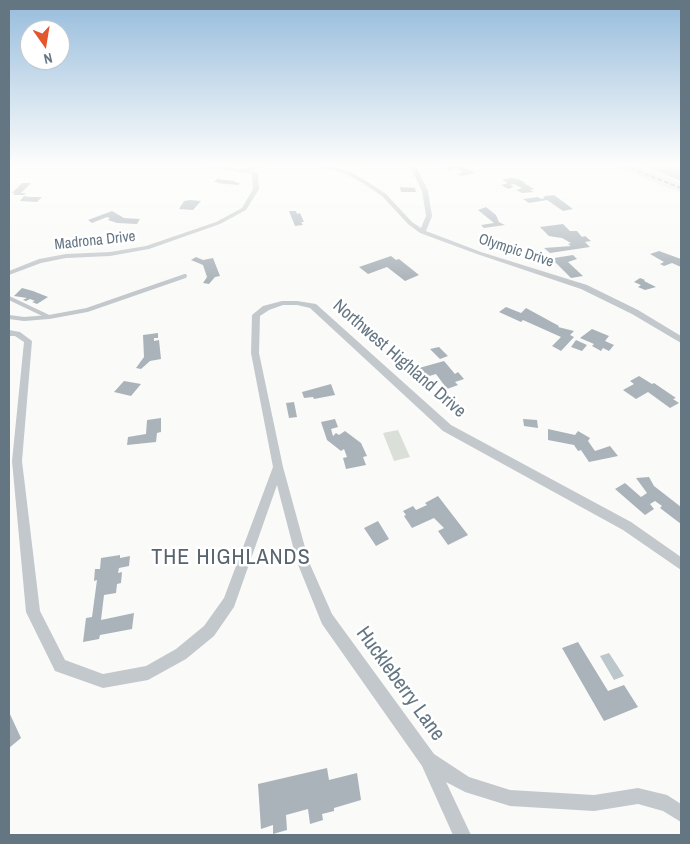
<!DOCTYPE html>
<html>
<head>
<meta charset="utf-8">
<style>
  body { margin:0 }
  #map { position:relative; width:690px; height:844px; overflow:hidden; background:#fafaf8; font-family:"Archivo Narrow",sans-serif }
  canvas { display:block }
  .frame { position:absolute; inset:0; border:10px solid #657683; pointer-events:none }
  .north { position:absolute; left:20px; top:20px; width:50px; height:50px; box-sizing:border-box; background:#fff; border:1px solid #c1c8cd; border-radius:50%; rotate:167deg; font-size:14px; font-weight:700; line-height:20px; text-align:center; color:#657683 }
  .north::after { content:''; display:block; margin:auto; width:18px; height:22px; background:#e4572e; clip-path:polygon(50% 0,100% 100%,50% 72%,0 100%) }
</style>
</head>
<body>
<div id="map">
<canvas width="690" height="844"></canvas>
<div class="frame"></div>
<div class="north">N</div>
</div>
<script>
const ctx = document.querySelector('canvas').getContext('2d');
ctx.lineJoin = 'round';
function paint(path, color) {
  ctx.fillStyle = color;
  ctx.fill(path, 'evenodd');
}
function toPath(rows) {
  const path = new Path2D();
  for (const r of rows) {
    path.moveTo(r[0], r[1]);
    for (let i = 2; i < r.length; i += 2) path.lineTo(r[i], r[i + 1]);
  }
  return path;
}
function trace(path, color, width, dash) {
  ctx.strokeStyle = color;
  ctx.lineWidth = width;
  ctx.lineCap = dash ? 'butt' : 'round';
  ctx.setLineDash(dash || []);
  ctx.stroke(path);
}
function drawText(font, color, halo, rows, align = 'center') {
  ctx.font = font + ' "Archivo Narrow",sans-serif';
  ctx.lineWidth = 5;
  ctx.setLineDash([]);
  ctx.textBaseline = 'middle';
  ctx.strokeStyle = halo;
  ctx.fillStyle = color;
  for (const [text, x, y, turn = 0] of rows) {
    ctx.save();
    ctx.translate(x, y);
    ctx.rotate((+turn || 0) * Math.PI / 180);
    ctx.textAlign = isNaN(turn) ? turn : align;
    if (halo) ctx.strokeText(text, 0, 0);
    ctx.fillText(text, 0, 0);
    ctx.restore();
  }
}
paint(toPath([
  [614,166,638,166,681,183,681,193]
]), '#e8e9e9');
paint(toPath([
  [398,430,410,457,394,461,383,433]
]), '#dadfd7');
paint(toPath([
  [645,166,681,166,681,181,661,173],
  [609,653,624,676,614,680,600,656]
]), '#bbc7cb');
paint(toPath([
  [460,166,463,166,475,173,462,176,457,174,463,172,456,168,450,170,445,167],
  [511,178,518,179,526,183,524,183,534,189,530,190,534,192,522,193,516,190,522,188,514,184,510,185,514,187,508,189,501,185,508,183,502,180],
  [217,179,235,181,234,182,240,183,238,185,217,183,218,182,214,182],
  [22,183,31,183,21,193,26,193,24,195,13,195,15,193,12,193],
  [400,187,415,188,416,192,401,192],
  [554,195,573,209,563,211,547,200,529,203,523,199,538,197,541,199,545,198,543,197,545,196],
  [24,196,30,197,42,197,37,202,20,201],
  [184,201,190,200,201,201,193,210,179,209],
  [486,207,496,215,499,222,505,225,484,228,481,225,494,223,478,210],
  [112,211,124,218,140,219,137,224,117,223,108,220,110,218,107,217,92,223,88,220],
  [289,211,296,211,297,214,300,213,304,222,301,222,303,225,295,226],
  [563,224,570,231,577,231,582,237,585,236,591,241,585,242,590,247,550,253,544,248,571,246,568,244,571,243,562,238,549,236,540,227],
  [659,251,681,259,681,267,672,263,664,266,660,264,664,262,650,254],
  [573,255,577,259,568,262,583,276,571,278,553,260,555,260,554,258],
  [391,256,396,260,399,259,419,275,405,281,387,267,368,274,359,267],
  [196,257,203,260,213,258,220,276,215,277,209,284,203,283,207,277,203,265,191,260],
  [640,278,645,280,644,281,656,287,645,290,638,287,641,285,634,282],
  [22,288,33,291,48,297,37,304,32,302,35,301,30,299,26,301,23,300,27,298,14,296],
  [506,307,521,313,526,308,559,326,558,327,574,331,570,335,574,337,561,351,552,346,561,337,523,320,521,322,499,312],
  [592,329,609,336,605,341,614,345,609,351,603,348,601,351,592,346,594,344,580,338],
  [158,333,158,338,154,338,154,341,159,340,161,359,150,361,141,369,136,368,144,357,143,335],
  [576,340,587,345,582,351,571,347],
  [439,347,448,356,440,359,430,349],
  [444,361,455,374,458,372,464,379,455,382,458,385,447,389,436,374,426,377,419,368],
  [639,376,652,384,654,383,676,398,673,399,679,403,670,408,648,392,636,399,623,390,634,384,630,381],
  [124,381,141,384,131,396,114,392],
  [331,384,335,395,314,399,313,397,304,398,302,392],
  [294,402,297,417,289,418,286,403],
  [161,418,161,432,157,433,156,442,127,445,128,437,146,434,147,420],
  [335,419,338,427,331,429,333,436,336,433,339,435,345,431,361,443,367,456,363,457,366,465,346,469,343,458,347,457,344,449,341,451,327,440,321,422],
  [523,419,537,420,538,428,524,426],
  [548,429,575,435,578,431,590,438,588,441,595,451,610,446,618,456,589,462,581,450,578,451,574,445,548,440],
  [649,477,654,486,681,507,681,524,660,508,662,506,655,501,650,504,654,509,645,515,615,489,625,483,641,497,647,493,636,478],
  [438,496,468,535,448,545,438,531,444,528,434,518,412,528,404,516,406,515,403,511,413,506,416,510,427,505,425,503],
  [378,521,389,539,376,546,364,528],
  [120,555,120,558,130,556,129,566,119,568,118,573,122,572,121,583,117,584,116,593,104,595,101,620,134,613,132,629,100,635,99,639,83,642,86,618,92,617,97,580,94,581,95,569,100,569,101,558],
  [578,642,608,691,624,685,638,707,604,721,562,648],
  [9,712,21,738,9,748],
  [327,768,329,780,357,773,361,800,334,808,334,811,322,814,323,820,310,824,308,809,286,815,287,830,273,834,273,825,261,829,258,784]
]), '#aab3b9');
trace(toPath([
  [9,298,49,317],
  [9,317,24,319,49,317,87,310,185,276]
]), '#c3c8cc', 4);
paint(toPath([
  [204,166,219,166,240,169,253,166,263,166,249,171,258,173,259,189,246,210,220,224,149,249,110,256,66,258,41,263,9,275,9,271,39,259,66,254,110,252,146,246,216,222,242,208,253,189,252,174,204,166],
  [320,166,329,166,350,172,368,182,386,194,412,222,421,228,426,216,422,191,410,166,416,166,428,191,432,216,426,231,481,252,587,285,638,310,681,336,681,343,632,314,581,289,477,254,420,233,408,224,382,196,364,184,346,174,320,166],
  [282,301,297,301,316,304,451,425,631,522,681,557,681,570,623,530,443,431,310,308,297,305,283,305,269,310,260,316,259,353,283,467,309,562,332,614,434,754,469,777,510,790,594,795,638,788,667,795,681,804,681,822,663,811,638,804,594,811,510,806,465,792,446,782,471,835,453,835,422,766,322,624,297,562,277,485,234,607,214,636,186,659,148,680,103,688,55,671,26,612,12,461,24,342,15,336,9,336,9,330,20,332,32,341,22,461,40,611,65,660,103,674,146,666,176,649,204,626,224,598,273,467,251,353,252,315,263,306,282,301]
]), '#c3c8cc');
trace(toPath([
  [625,166,681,188]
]), '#a2aab0', 2, [4.5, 2.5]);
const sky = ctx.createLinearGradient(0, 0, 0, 284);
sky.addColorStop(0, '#96bcdc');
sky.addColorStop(0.58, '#fdfdfc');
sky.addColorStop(1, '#fdfdfc00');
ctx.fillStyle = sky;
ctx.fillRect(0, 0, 690, 284);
drawText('15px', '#657683', '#fff', [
  ["Madrona Drive",95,241,-6],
  ["Olympic Drive",516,251,18]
]);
drawText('18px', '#657683', '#fff', [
  ["Northwest Highland Drive",399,359,41]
]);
drawText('21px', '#657683', '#fff', [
  ["Huckleberry Lane",400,684,54]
]);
ctx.letterSpacing = '1px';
drawText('22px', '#57646e', '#fff', [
  ["THE HIGHLANDS",231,558]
]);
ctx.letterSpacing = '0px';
</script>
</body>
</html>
